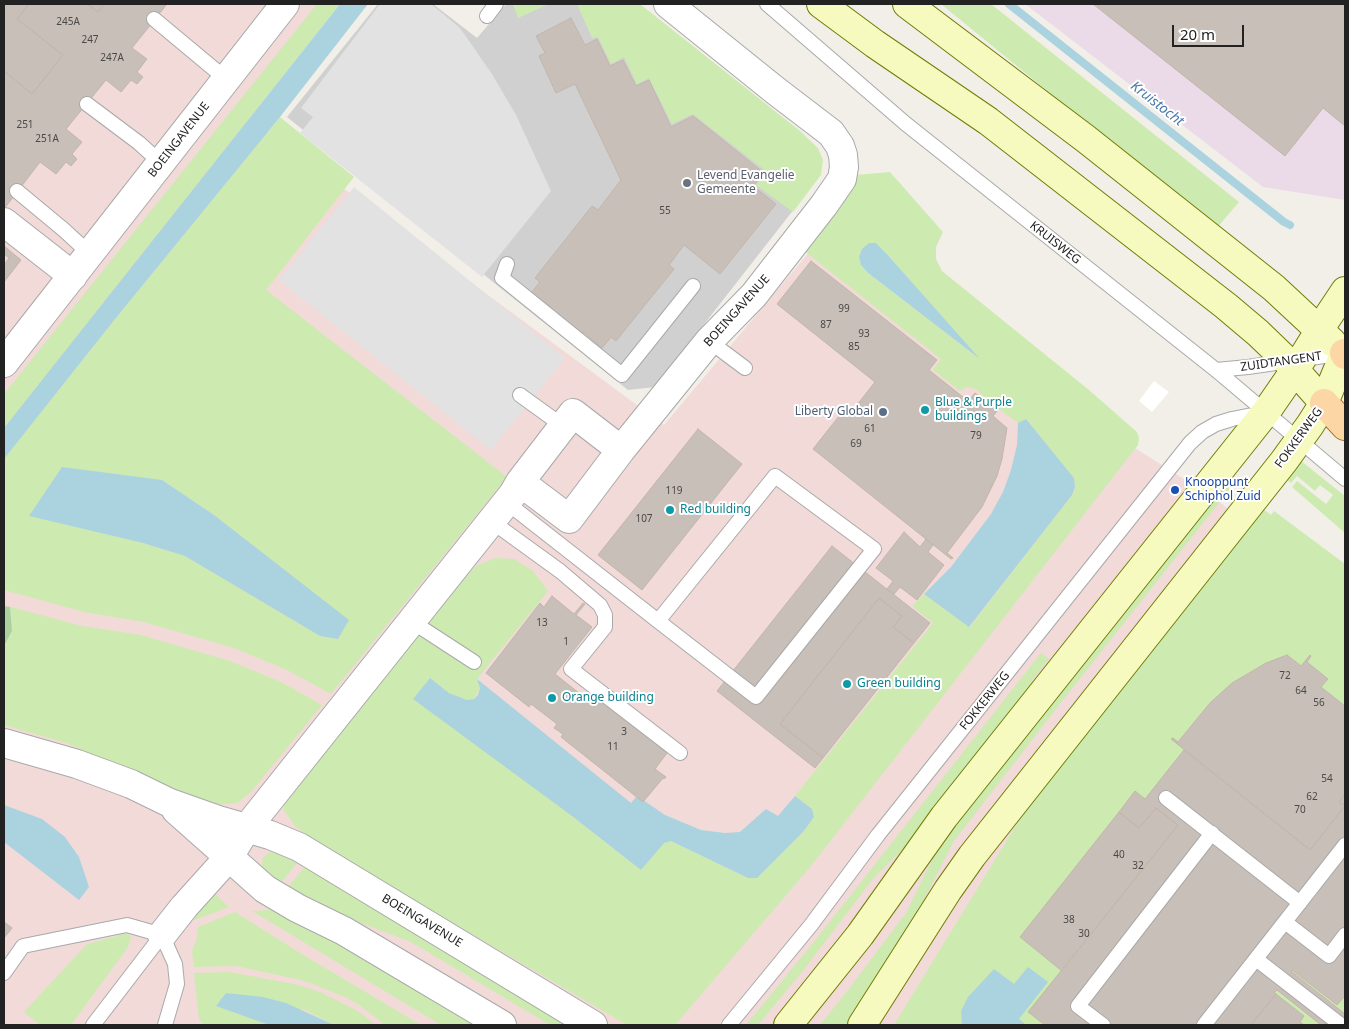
<!DOCTYPE html>
<html>
<head>
<meta charset="utf-8">
<style>
  body { margin:0 }
  #map { position:relative; width:1349px; height:1029px; overflow:hidden; background:#f2efe9; font-family:"Noto Sans",sans-serif }
  canvas { display:block }
  .frame { position:absolute; inset:0; border:5px solid #222; pointer-events:none }
  .scale { position:absolute; left:1172px; top:25px; width:72px; height:22px; box-sizing:border-box; border:2px solid #222; border-top:0; padding-left:6px; font-size:15px; line-height:18px; white-space:nowrap; color:#222; -webkit-text-stroke:4px #fff; paint-order:stroke }
</style>
</head>
<body>
<div id="map">
<canvas width="1349" height="1029"></canvas>
<div class="frame"></div>
<div class="scale">20 m</div>
</div>
<script>
const ctx = document.querySelector('canvas').getContext('2d');
ctx.lineJoin = 'round';
function paint(path, color) {
  ctx.fillStyle = color;
  ctx.fill(path, 'evenodd');
}
function toPath(rows) {
  const path = new Path2D();
  for (const r of rows) {
    path.moveTo(r[0], r[1]);
    for (let i = 2; i < r.length; i += 2) path.lineTo(r[i], r[i + 1]);
  }
  return path;
}
function trace(path, color, width, dash) {
  ctx.strokeStyle = color;
  ctx.lineWidth = width;
  ctx.lineCap = dash ? 'butt' : 'round';
  ctx.setLineDash(dash || []);
  ctx.stroke(path);
}
function drawText(font, color, halo, rows, align = 'center') {
  ctx.font = font + ' "Noto Sans",sans-serif';
  ctx.lineWidth = 4;
  ctx.setLineDash([]);
  ctx.textBaseline = 'middle';
  ctx.strokeStyle = halo;
  ctx.fillStyle = color;
  for (const [text, x, y, turn = 0] of rows) {
    ctx.save();
    ctx.translate(x, y);
    ctx.rotate((+turn || 0) * Math.PI / 180);
    ctx.textAlign = isNaN(turn) ? turn : align;
    if (halo) ctx.strokeText(text, 0, 0);
    ctx.fillText(text, 0, 0);
    ctx.restore();
  }
}
paint(toPath([
  [4,4,321,4,240,112,664,425,815,245,1217,500,1345,601,1345,1025,4,1025]
]), '#f2dad9');
paint(toPath([
  [1025,4,1345,4,1345,200,1263,187]
]), '#ebdbe8');
paint(toPath([
  [378,4,433,4,477,38,506,4,601,4,816,181,655,387,628,390,287,117]
]), '#d0d0d0');
paint(toPath([
  [317,4,340,4,4,428,4,394],
  [513,4,549,4,518,18],
  [577,4,640,4,800,131,818,148,823,160,821,175,793,212,756,185,767,172,693,114,672,124,649,78,637,84,624,57,611,64,598,37,592,38],
  [941,4,991,4,1239,202,1216,229],
  [280,117,354,177,266,290,507,477,331,694,287,670,234,648,144,622,84,612,4,590,4,459,115,319],
  [162,480,214,515,348,620,338,639,320,636,185,556,143,543,30,516],
  [890,172,943,232,936,247,936,259,942,271,1089,390,1137,432,1139,438,1138,445,811,866,675,1025,627,1025,325,848,295,826,284,810,284,800,456,588,476,566,495,558,514,559,533,571,548,591,477,679,480,688,474,699,467,700,449,693,430,678,572,816,641,870,664,843,671,841,748,878,756,878,803,832,814,817,812,809,795,796,933,623,912,606,924,594,970,627,1072,495,1075,487,1074,478,1026,419,1018,423,999,409,1004,405,1001,399,990,400,989,402,976,389,966,387,960,391,933,370,941,359,803,250,855,175],
  [876,243,886,253,977,357,868,273,861,265],
  [1301,461,1345,496,1345,533,1292,487,1297,481,1326,504,1333,495,1320,485,1315,491,1297,476,1291,483,1285,478,1298,462],
  [1224,484,1230,489,1063,700,954,841,913,921,848,1025,820,1025,848,990,906,913,940,844],
  [1262,508,1271,515,1274,511,1345,564,1345,706,1321,687,1328,679,1307,662,1311,656,1310,655,1301,666,1287,655,1266,663,1232,683,1210,703,1178,742,1173,738,1172,739,1310,849,1345,794,1345,1025,894,1025,1034,796],
  [4,605,82,626,141,635,230,661,281,682,322,705,251,792,237,803,214,805,66,743,4,725,4,646,12,631,10,607],
  [1041,653,1049,659,1032,680,1034,683,908,844,873,879,802,972,758,1025,746,1025,813,943],
  [273,850,301,858,277,888,261,871,263,857],
  [308,863,577,1025,550,1025,411,942,298,899,284,892],
  [216,895,229,907,195,920,193,915,211,896],
  [275,904,476,1025,441,1025,252,911,269,910],
  [235,912,305,956,421,1025,385,1025,362,1007,347,998,305,981,236,966,194,967,192,951,197,938,198,927],
  [128,933,131,938,128,947,71,1025,40,1025,24,1012,87,944],
  [230,972,299,985,320,992,356,1010,376,1025,334,1025,305,1010,226,993,217,1006,269,1025,205,1025,199,1020,194,973]
]), '#cdebb0');
paint(toPath([
  [4,606,10,607,12,631,4,646]
]), '#add19e');
paint(toPath([
  [380,4,431,4,460,28,492,74,516,115,551,191,482,277,300,133,313,117,301,108],
  [354,187,565,358,491,450,279,280]
]), '#e2e2e2');
paint(toPath([
  [340,4,368,4,280,117,115,319,4,459,4,428],
  [869,243,876,243,886,253,980,359,868,273,861,265,859,257,862,249],
  [1026,419,1074,478,1075,487,1072,495,969,627,924,594,951,567,991,514,1003,492,1011,470,1017,445,1018,423],
  [62,467,162,480,214,515,349,620,338,639,320,636,185,556,143,543,29,516],
  [430,678,449,693,467,700,474,699,478,695,480,688,477,679,631,803,637,796,665,815,701,830,725,833,740,832,766,809,778,816,795,796,812,809,814,817,803,832,757,878,748,878,671,841,664,843,641,870,572,816,413,699],
  [4,805,42,819,65,837,79,857,89,887,79,900,4,842],
  [1028,967,1048,982,1019,1019,1026,1025,962,1025,961,1011,968,997,994,969,1014,984],
  [226,993,263,997,286,1003,334,1025,269,1025,216,1006]
]), '#aad3df');
paint(toPath([
  [1154,381,1169,392,1152,412,1139,401]
]), '#fff');
trace(toPath([
  [1009,4,1284,222,1290,225]
]), '#aad3df', 8);
const building = toPath([
  [4,4,29,4,17,19,63,55,32,94,4,71,4,4],
  [29,4,87,4,98,12,104,4,167,4,132,48,147,59,137,72,143,77,137,84,131,80,121,92,106,80,66,129,82,142,72,154,77,159,71,166,66,162,56,174,40,162,4,209,4,71,32,94,63,55,17,19,29,4],
  [87,4,104,4,98,12,87,4],
  [1093,4,1345,4,1345,126,1323,108,1285,156,1093,4],
  [571,18,585,45,597,39,610,66,623,60,636,86,649,80,671,127,693,116,764,173,753,186,776,204,720,274,684,245,669,265,674,269,616,341,611,337,602,348,583,332,581,334,550,308,551,307,531,293,540,282,535,278,592,206,598,210,621,180,575,84,556,93,539,56,545,53,536,36,571,18],
  [4,246,21,260,4,282,4,265,9,258,4,254,4,246],
  [811,261,937,360,929,370,968,401,975,393,996,410,1000,404,1002,405,993,416,1007,428,1002,459,997,476,982,507,947,553,953,558,951,559,813,449,847,406,853,410,875,382,777,304,811,261],
  [698,429,742,464,642,590,598,555,698,429],
  [904,532,920,547,926,539,933,545,928,552,944,565,917,600,900,587,894,594,887,589,893,581,876,568,904,532],
  [832,546,930,623,914,643,893,627,902,616,879,598,780,724,823,758,815,768,717,691,832,546],
  [552,596,574,614,583,603,585,604,576,615,592,627,555,674,589,701,594,695,667,753,655,769,666,777,664,779,663,778,643,802,561,737,563,734,554,728,557,724,531,704,529,707,486,673,540,603,544,607,552,596],
  [879,598,902,616,893,627,914,643,823,758,780,724,879,598],
  [1287,655,1301,666,1310,655,1311,656,1307,662,1328,679,1321,687,1345,706,1345,794,1339,802,1345,806,1310,850,1171,739,1173,738,1178,742,1210,703,1232,683,1266,663,1287,655],
  [1184,750,1310,850,1345,806,1339,802,1345,794,1345,996,1337,1005,1292,970,1291,971,1345,1014,1345,1019,1340,1025,1321,1025,1277,990,1274,993,1276,994,1251,1025,1045,1025,1028,1012,1178,825,1156,808,1139,828,1119,812,1135,791,1145,799,1184,750],
  [1156,808,1178,825,1062,971,1020,937,1119,812,1139,828,1156,808],
  [4,922,12,928,4,938,4,922],
  [1276,994,1304,1016,1300,1022,1304,1025,1251,1025,1276,994]
]);
paint(building, '#c7bfb8');
trace(building, '#c4b6ab', 1);
const service = toPath([
  [767,4,906,124,1216,370,1345,479],
  [487,16,496,4],
  [154,19,226,79],
  [87,104,139,143,161,163],
  [17,191,64,230,90,254],
  [507,264,502,278,622,375,693,286],
  [709,341,745,368],
  [1216,370,1248,367,1345,353],
  [520,395,563,426],
  [506,502,658,621,756,697,874,549,775,476,658,621],
  [491,521,560,571,600,605,605,615,605,627,571,669,680,753],
  [411,621,474,662],
  [1166,798,1300,903],
  [1285,922,1329,956,1345,935],
  [162,935,175,964,177,984,165,1025],
  [1256,959,1341,1025],
  [4,973,23,946,127,925,162,935],
  [93,1025,162,935],
  [729,1025,811,925,878,835,1190,443,1202,432,1216,424,1232,419,1262,413],
  [1103,1025,1078,1006,1212,833],
  [1204,1025,1345,845]
]);
const minor = toPath([
  [4,222,73,276],
  [4,363,285,4],
  [520,482,569,519,621,450],
  [162,935,184,907,229,857,246,829,513,494,520,482,573,413,621,450,709,341,754,295,824,205,842,179,844,167,843,155,840,146,831,133,776,91,668,4]
]);
const tertiary = toPath([
  [4,743,77,764,131,784,170,803,218,820,270,835,299,847,593,1025],
  [176,810,265,889,297,908,344,931,502,1025]
]);
const secondary = toPath([
  [821,4,875,44,988,121,1226,306,1258,333,1287,361,1324,403],
  [907,4,1086,139,1274,288,1332,342],
  [788,1025,860,935,944,817,1266,412,1295,370,1327,318,1345,291],
  [862,1025,948,890,972,856,1284,461,1310,425,1324,403,1345,352]
]);
const primary = toPath([
  [1344,353,1345,355],
  [1324,403,1345,426]
]);
trace(service, '#a9a9a9', 16);
trace(minor, '#a9a9a9', 30);
trace(tertiary, '#a9a9a9', 30);
trace(secondary, '#707d05', 30);
trace(primary, '#a06b00', 30);
trace(service, '#fff', 14);
trace(minor, '#fff', 28);
trace(tertiary, '#fff', 28);
trace(secondary, '#f7fabf', 28);
trace(primary, '#fcd6a4', 28);
for (const [x, y, r, color] of [
  [687,183,5,"#6b7280"],
  [925,410,5,"#0f9aa8"],
  [883,412,5,"#5c6f8a"],
  [1175,490,5,"#1a4fb4"],
  [670,510,5,"#0f9aa8"],
  [847,684,5,"#0f9aa8"],
  [552,698,5,"#0f9aa8"]
]) {
  const dot = new Path2D();
  dot.arc(x, y, r, 0, 2 * Math.PI);
  ctx.fillStyle = color;
  ctx.fill(dot);
  trace(dot, '#fff', 2);
}
drawText('10px', '#4b4948', null, [
  ["245A",68,22],
  ["247",90,40],
  ["247A",112,58],
  ["251",25,125],
  ["251A",47,139],
  ["55",665,211],
  ["99",844,309],
  ["87",826,325],
  ["93",864,334],
  ["85",854,347],
  ["61",870,429],
  ["79",976,436],
  ["69",856,444],
  ["119",674,491],
  ["107",644,519],
  ["13",542,623],
  ["1",566,642],
  ["72",1285,676],
  ["64",1301,691],
  ["56",1319,703],
  ["3",624,732],
  ["11",613,747],
  ["54",1327,779],
  ["62",1312,797],
  ["70",1300,810],
  ["40",1119,855],
  ["32",1138,866],
  ["38",1069,920],
  ["30",1084,934]
]);
drawText('12px', '#222', '#fff', [
  ["BOEINGAVENUE",179,140,-52],
  ["KRUISWEG",1055,243,38],
  ["BOEINGAVENUE",737,311,-48],
  ["ZUIDTANGENT",1281,362,-8],
  ["FOKKERWEG",1299,438,-54],
  ["FOKKERWEG",985,701,-51],
  ["BOEINGAVENUE",422,921,31]
]);
drawText('12px', '#5b616d', '#fff', [
  ["Levend Evangelie",697,176],
  ["Gemeente",697,190]
], 'left');
drawText('12px', '#0d838f', '#fff', [
  ["Blue & Purple",935,403],
  ["buildings",935,417],
  ["Red building",680,510],
  ["Green building",857,684],
  ["Orange building",562,698]
], 'left');
drawText('12px', '#4e5e75', '#fff', [
  ["Liberty Global",873,412]
], 'right');
drawText('12px', '#164399', '#fff', [
  ["Knooppunt",1185,483],
  ["Schiphol Zuid",1185,497]
], 'left');
drawText('italic 14px', '#4a7aab', '#fff', [
  ["Kruistocht",1157,104,38]
]);
</script>
</body>
</html>
